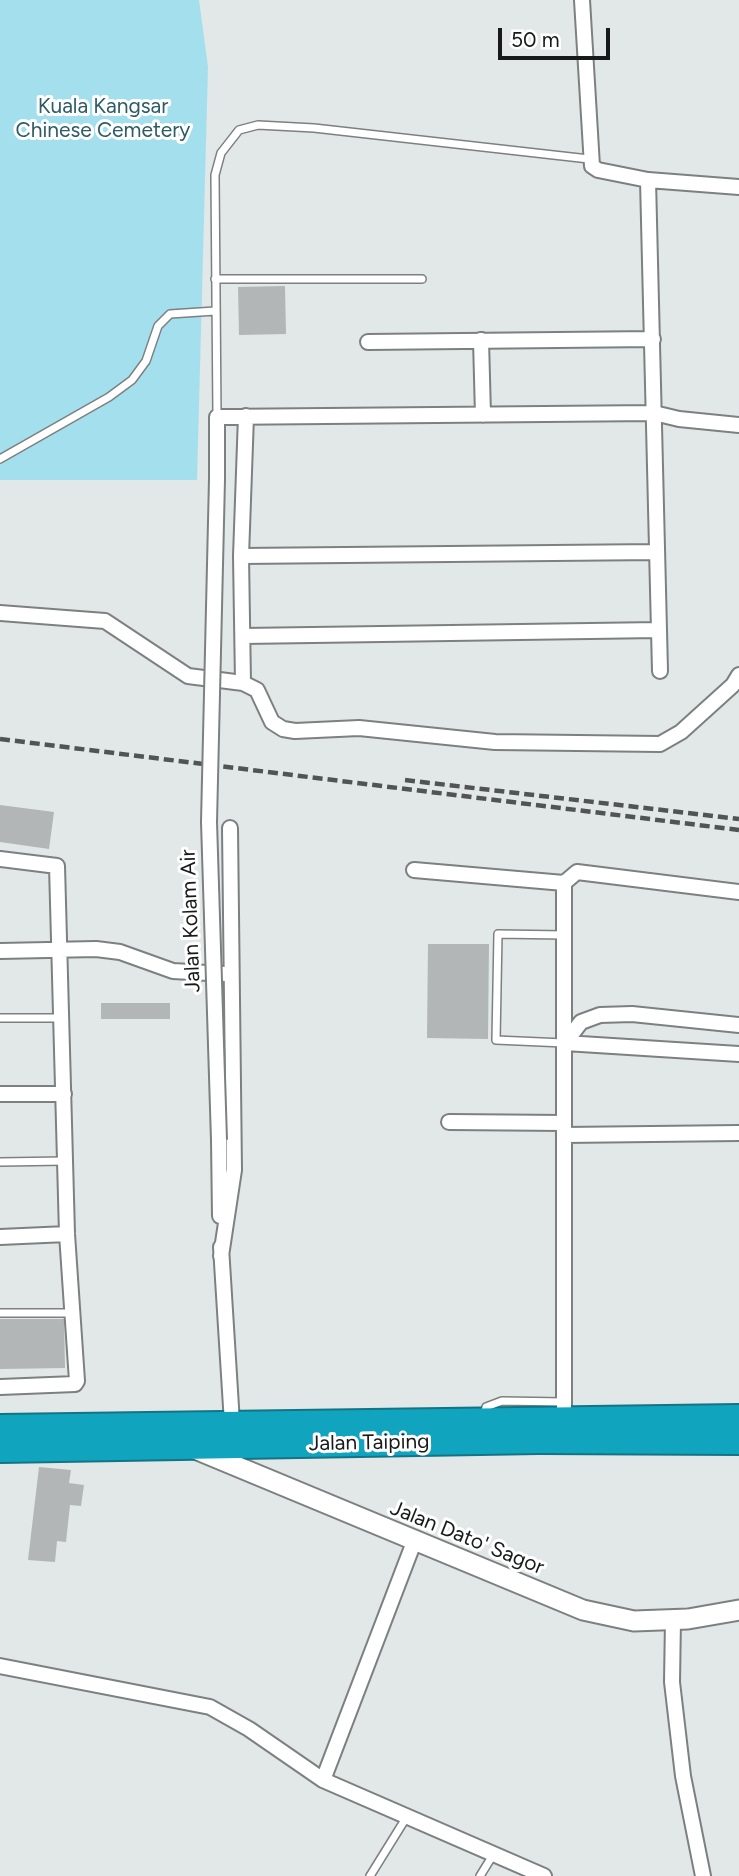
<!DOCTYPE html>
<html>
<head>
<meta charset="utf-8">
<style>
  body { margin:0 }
  #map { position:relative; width:739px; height:1876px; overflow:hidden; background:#e2e7e8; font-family:Figtree,sans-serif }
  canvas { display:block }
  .scale { position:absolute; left:498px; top:28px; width:112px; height:32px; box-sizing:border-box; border:4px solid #181a1a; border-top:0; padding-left:9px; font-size:21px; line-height:24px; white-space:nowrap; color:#181a1a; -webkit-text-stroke:5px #fff; paint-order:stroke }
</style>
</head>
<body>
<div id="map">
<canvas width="739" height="1876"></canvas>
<div class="scale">50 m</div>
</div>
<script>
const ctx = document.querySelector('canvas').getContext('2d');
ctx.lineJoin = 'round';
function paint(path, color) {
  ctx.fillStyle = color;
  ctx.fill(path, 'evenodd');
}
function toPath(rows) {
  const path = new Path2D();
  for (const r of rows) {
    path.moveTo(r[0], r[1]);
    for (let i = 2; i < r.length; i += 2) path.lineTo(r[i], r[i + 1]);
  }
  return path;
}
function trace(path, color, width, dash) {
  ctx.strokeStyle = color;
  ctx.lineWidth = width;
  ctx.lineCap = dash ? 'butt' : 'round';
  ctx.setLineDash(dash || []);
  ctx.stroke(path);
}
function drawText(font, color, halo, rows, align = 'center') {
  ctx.font = font + ' Figtree,sans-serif';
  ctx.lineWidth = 6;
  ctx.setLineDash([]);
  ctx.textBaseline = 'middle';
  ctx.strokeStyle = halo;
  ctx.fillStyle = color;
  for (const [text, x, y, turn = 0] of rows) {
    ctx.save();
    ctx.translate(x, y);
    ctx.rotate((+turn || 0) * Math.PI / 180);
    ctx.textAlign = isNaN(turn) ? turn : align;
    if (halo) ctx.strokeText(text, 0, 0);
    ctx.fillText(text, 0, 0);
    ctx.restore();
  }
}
paint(toPath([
  [0,0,199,0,208,67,197,480,0,480]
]), '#a4dfee');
paint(toPath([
  [285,286,286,334,239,335,238,287],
  [0,805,54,812,49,849,0,842],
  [428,944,489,944,488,1039,427,1038],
  [101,1003,170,1003,170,1019,101,1019],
  [0,1319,64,1319,65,1368,0,1369],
  [39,1467,71,1470,69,1483,84,1485,81,1506,70,1505,66,1542,57,1541,55,1562,28,1560]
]), '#b2b6b7');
const lane = toPath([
  [215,279,422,279],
  [217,417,215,175,221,153,239,130,258,125,314,128,589,159],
  [0,459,109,397,132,380,146,361,158,326,170,314,215,311],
  [564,935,498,934,496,1040,564,1043],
  [0,1018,62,1018],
  [0,1162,66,1161],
  [0,1313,73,1313],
  [484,1415,486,1407,502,1401,564,1402],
  [370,1876,406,1818],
  [480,1876,493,1855]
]);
const street = toPath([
  [582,0,592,166,598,170,648,180],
  [481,340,483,415],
  [368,342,653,339],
  [217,479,217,417,654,413,679,419,739,425],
  [241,556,657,552],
  [0,613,105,621,188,676,243,683,257,690,272,722,283,729,295,731,359,728,495,742,660,744,681,732,733,685,739,675],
  [243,636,659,630],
  [660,671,648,180,739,187],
  [243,683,241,556,246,416],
  [0,859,57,866,67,1234,77,1381,75,1384,0,1387],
  [414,870,564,883],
  [0,951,96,949,120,952,173,971,226,974],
  [565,1043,581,1022,600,1015,632,1014,739,1025],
  [565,1043,739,1054],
  [0,1094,64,1094],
  [449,1122,564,1123],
  [564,1135,739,1133],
  [219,1140,220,1216],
  [0,1237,67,1234],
  [221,1247,232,1423],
  [221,1256,234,1170,230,828],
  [564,1419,564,883,577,872,739,892],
  [673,1620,672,1682,683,1776,703,1876],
  [0,1666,210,1707,249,1729,323,1780,544,1876],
  [323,1780,414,1542]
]);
const secondary = toPath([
  [195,1449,583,1610,634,1621,688,1619,739,1610]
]);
const highway = toPath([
  [0,1428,739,1418],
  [0,1449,539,1440,739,1441]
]);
trace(lane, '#7c8081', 10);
trace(street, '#7c8081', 18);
trace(secondary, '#7c8081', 23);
trace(highway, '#137485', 30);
trace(lane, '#fff', 7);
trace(street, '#fff', 14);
trace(secondary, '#fff', 19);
trace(highway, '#10a4bf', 26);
trace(toPath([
  [0,739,739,830],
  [405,780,739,819]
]), '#515455', 4.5, [10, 5]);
const streetBridge = toPath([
  [217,479,209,822,219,1140]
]);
trace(streetBridge, '#7c8081', 18, []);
trace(streetBridge, '#fff', 14);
drawText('21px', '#2d5b66', '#fff', [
  ["Kuala Kangsar",103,107],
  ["Chinese Cemetery",103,131]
]);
drawText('21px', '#181a1a', '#fff', [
  ["Jalan Kolam Air",191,921,-92],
  ["Jalan Taiping",369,1443,-1],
  ["Jalan Dato' Sagor",467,1538,22]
]);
</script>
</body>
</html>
